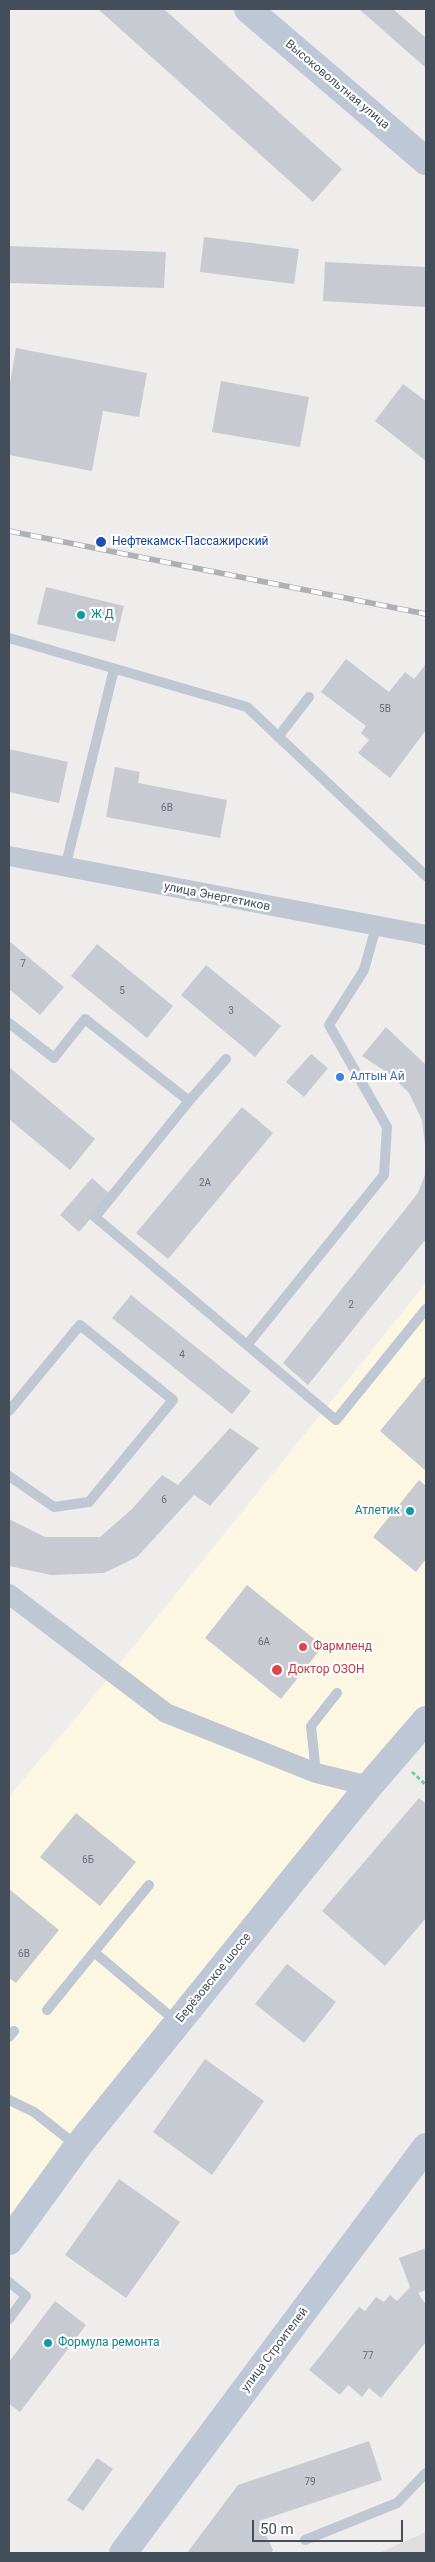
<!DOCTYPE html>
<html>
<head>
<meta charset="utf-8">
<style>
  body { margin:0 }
  #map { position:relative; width:435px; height:2562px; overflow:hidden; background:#efecec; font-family:Roboto,sans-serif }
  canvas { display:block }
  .frame { position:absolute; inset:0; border:10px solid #444e5a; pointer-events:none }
  .scale { position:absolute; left:252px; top:2520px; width:151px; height:22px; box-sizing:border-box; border:2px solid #444e5a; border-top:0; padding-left:6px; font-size:15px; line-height:18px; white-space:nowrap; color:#444e5a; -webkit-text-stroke:4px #fff; paint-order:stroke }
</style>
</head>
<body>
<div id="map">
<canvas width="435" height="2562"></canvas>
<div class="frame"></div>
<div class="scale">50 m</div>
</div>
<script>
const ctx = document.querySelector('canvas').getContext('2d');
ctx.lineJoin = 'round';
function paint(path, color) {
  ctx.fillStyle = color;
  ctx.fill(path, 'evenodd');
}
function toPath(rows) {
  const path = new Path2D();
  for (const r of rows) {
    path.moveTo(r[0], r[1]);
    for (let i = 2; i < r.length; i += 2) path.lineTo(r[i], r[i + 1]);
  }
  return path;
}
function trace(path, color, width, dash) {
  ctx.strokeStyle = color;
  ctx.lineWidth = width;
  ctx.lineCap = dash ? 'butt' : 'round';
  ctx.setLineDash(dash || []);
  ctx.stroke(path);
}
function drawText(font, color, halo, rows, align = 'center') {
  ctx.font = font + ' Roboto,sans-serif';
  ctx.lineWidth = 4.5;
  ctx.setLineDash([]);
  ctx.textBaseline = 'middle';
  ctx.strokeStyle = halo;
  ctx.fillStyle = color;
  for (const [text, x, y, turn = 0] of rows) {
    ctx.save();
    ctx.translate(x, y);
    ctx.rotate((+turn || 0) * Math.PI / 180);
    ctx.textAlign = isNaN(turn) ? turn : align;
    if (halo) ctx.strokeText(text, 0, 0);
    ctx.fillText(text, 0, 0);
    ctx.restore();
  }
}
paint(toPath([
  [426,1283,426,1714,9,2239,9,1796,84,1708]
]), '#fcf7e3');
paint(toPath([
  [426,2532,426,2553,379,2553]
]), '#e0ddde');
paint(toPath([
  [98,9,164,9,342,169,313,202],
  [359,9,393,9,426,38,426,68],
  [204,237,299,249,294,284,200,272],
  [9,246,166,252,164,288,9,283],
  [325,262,426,267,426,307,323,301],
  [16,348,147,373,139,417,103,411,92,471,9,455,9,389],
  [221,381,309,397,300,447,212,432],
  [403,384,426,401,426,461,375,421],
  [46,587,124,606,115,642,37,624],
  [346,659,389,692,405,672,414,679,426,664,426,730,390,778,358,753,369,740,361,733,366,726,321,692],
  [9,749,68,762,59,803,9,792],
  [115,767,140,772,138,783,227,800,220,838,106,817],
  [9,941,64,987,40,1015,9,989],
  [97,944,173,1006,147,1038,71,976],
  [206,965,281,1026,255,1057,181,995],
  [386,1027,426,1065,426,1153,422,1120,409,1093,391,1075,362,1056],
  [311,1054,328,1068,304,1097,286,1082],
  [9,1067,95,1139,70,1170,9,1119],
  [242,1107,273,1133,168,1259,136,1233],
  [426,1172,426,1239,308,1385,283,1363,418,1193],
  [92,1178,111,1195,79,1232,60,1215],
  [131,1295,251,1391,232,1414,112,1318],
  [426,1375,426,1471,380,1431],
  [230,1428,259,1448,210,1506,194,1495,137,1557,104,1573,51,1575,9,1566,9,1519,45,1537,100,1537,132,1509,162,1475,178,1485],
  [419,1480,426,1486,426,1559,416,1572,373,1537],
  [247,1585,323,1646,281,1699,205,1638],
  [419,1798,426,1804,426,1918,385,1966,322,1911],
  [76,1813,136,1862,100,1906,40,1857],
  [9,1889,59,1930,16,1983,9,1978],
  [287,1964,336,2002,304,2043,255,2004],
  [205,2059,264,2101,212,2175,153,2132],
  [119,2179,180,2222,126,2298,65,2255],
  [426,2248,426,2290,418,2293,426,2305,426,2342,381,2398,369,2388,362,2397,348,2385,340,2395,309,2370,359,2307,365,2311,376,2297,384,2302,390,2295,397,2301,410,2287,399,2258],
  [55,2301,86,2325,20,2412,9,2404,9,2362],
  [369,2441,382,2480,259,2521,273,2550,271,2553,187,2553,238,2485],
  [97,2458,113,2469,83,2511,67,2500]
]), '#c8cad2');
trace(toPath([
  [412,1772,426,1785]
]), '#6ecea7', 3, [4, 2.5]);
trace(toPath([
  [9,638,247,707,426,876],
  [278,737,309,697],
  [65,868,114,669],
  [9,1023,54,1058,85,1019,189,1101],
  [226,1059,189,1101,95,1217,336,1420,426,1309],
  [247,1345,384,1175,387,1127,329,1025,364,970,376,927],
  [9,1411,80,1325,173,1400,89,1502,54,1507,9,1476],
  [316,1773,311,1726,337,1693],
  [94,1952,149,1885],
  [47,2010,94,1952,177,2022],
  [9,2037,14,2031],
  [9,2100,34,2112,76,2145],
  [9,2282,26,2296,9,2319],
  [305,2540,397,2503,426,2473]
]), '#bec7d2', 10);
trace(toPath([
  [9,856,426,935],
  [9,1594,166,1713,316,1773,369,1786]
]), '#bec7d2', 20);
trace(toPath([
  [248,9,426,161],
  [9,2241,78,2146,369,1786,426,1720],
  [123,2553,426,2147]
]), '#bdc7d6', 28);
const rail = toPath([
  [9,531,426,614]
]);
trace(rail, '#aeb0b7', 5.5);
trace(rail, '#fff', 4, [11]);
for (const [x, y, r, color] of [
  [101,542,6,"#1a4fb4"],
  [81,615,5,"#0f9aa8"],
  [340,1077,5,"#3f7fe0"],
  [410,1511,5,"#0f9aa8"],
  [303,1647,5,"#e0444e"],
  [277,1670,6,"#e0444e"],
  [48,2343,5,"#0f9aa8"]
]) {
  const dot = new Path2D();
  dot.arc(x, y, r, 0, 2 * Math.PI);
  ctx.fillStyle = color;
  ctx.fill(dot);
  trace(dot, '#fff', 2);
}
drawText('10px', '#656d78', null, [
  ["5В",385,709],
  ["6В",167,808],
  ["7",23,964],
  ["5",122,991],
  ["3",231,1011],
  ["2А",205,1183],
  ["2",351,1305],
  ["4",182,1355],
  ["6",164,1500],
  ["6А",264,1642],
  ["6Б",88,1860],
  ["6В",24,1954],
  ["77",368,2356],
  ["79",310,2482]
]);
drawText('12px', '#444e5a', '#fff', [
  ["Высоковольтная улица",337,85,40],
  ["улица Энергетиков",217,897,11],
  ["Берёзовское шоссе",214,1978,-51],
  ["улица Строителей",275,2350,-53]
]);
drawText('12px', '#164399', '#fff', [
  ["Нефтекамск-Пассажирский",112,542]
], 'left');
drawText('12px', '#0d838f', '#fff', [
  ["Ж Д",91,615],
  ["Атлетик",400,1511,"right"],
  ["Формула ремонта",58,2343]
], 'left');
drawText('12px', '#366cbe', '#fff', [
  ["Алтын Ай",350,1077]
], 'left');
drawText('12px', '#be3a42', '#fff', [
  ["Фармленд",313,1647],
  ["Доктор ОЗОН",288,1670]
], 'left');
</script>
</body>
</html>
